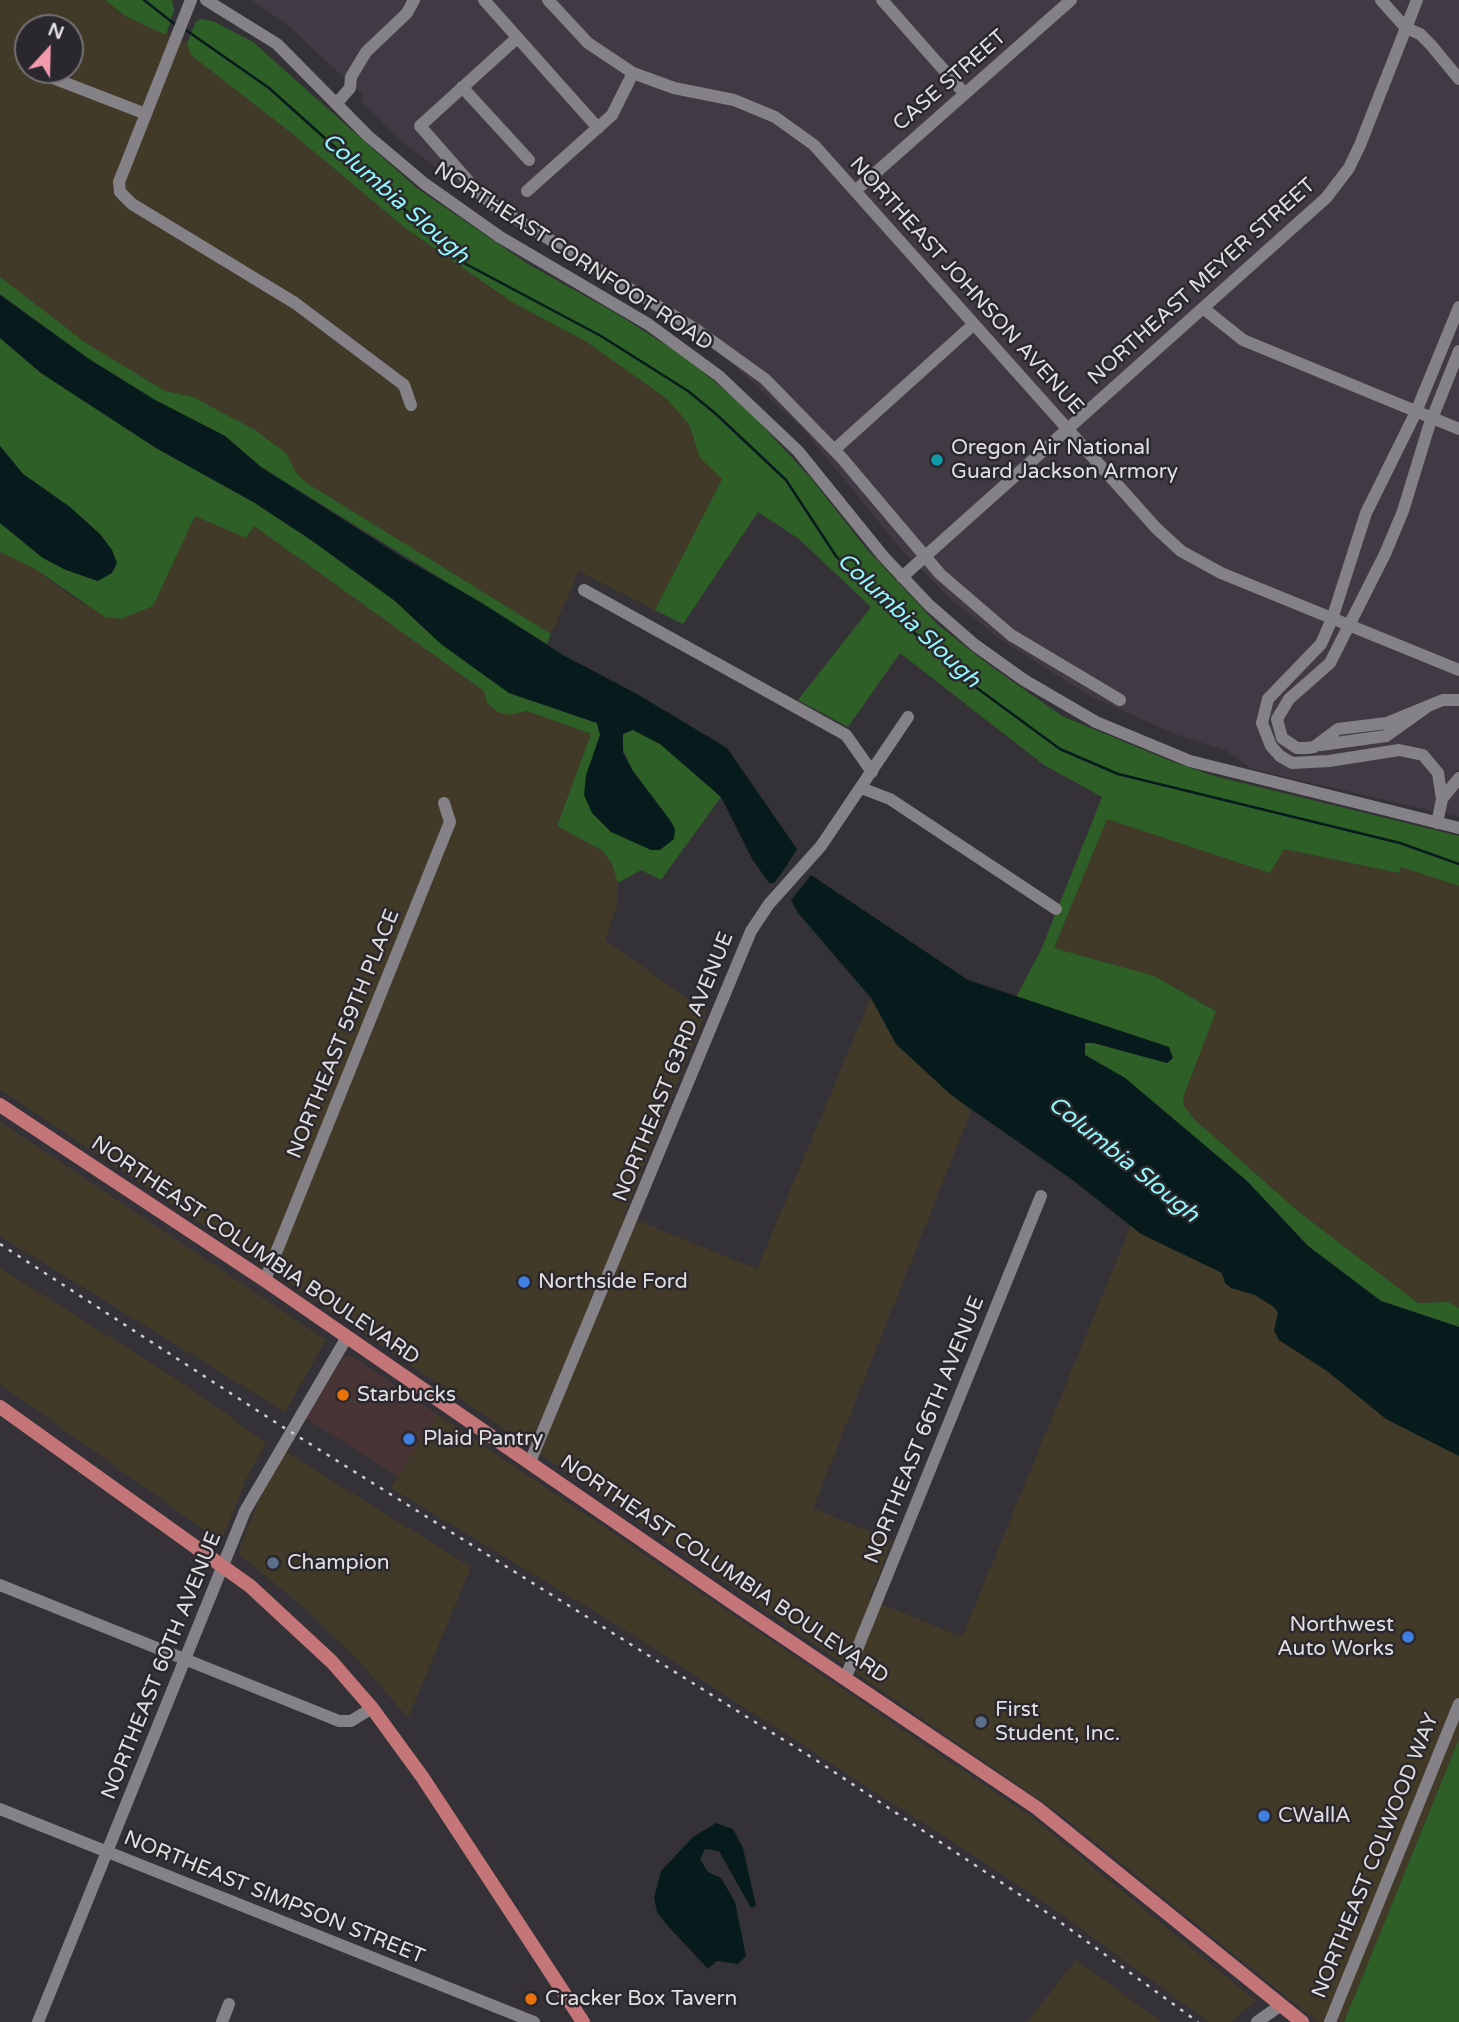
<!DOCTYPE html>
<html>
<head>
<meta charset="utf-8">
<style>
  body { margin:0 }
  #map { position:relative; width:1459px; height:2022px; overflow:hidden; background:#343237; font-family:"Varela Round",sans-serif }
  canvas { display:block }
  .north { position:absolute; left:14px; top:14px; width:70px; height:70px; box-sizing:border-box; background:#2a282c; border:2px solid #737175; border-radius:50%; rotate:22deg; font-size:19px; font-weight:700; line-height:28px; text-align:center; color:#e1dfe2 }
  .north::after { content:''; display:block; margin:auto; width:24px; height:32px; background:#f29aae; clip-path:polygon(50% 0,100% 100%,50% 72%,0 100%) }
</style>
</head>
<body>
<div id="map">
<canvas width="1459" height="2022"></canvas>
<div class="north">N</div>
</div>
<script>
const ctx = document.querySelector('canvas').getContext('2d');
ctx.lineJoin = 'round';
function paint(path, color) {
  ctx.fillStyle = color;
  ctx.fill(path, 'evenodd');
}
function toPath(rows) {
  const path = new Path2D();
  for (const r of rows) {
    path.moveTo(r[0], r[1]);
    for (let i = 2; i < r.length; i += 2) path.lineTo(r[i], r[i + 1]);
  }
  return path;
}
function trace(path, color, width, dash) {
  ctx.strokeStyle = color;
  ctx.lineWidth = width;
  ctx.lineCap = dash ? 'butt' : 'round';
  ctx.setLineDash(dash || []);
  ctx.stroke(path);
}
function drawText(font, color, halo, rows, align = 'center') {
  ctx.font = font + ' "Varela Round",sans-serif';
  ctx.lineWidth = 5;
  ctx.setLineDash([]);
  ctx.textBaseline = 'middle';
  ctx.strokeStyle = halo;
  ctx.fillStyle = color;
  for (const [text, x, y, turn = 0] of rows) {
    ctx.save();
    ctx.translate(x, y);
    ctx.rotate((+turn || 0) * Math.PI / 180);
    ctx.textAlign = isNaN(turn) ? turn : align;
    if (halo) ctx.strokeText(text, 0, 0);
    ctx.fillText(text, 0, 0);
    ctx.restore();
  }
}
paint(toPath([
  [350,1355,437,1414,398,1477,306,1418,342,1359]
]), '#493435');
paint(toPath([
  [0,0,105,0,125,16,187,43,192,55,294,135,405,228,512,302,585,341,666,398,689,424,700,458,722,479,655,610,579,571,551,634,307,483,297,474,286,453,255,430,193,397,165,391,86,343,16,292,0,277],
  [28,28,70,28,70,70,28,70],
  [195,515,246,538,254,526,484,691,487,703,519,713,527,711,591,734,557,826,603,851,612,864,618,883,617,904,605,940,706,1012,624,1215,757,1269,871,998,896,1044,971,1111,813,1508,892,1541,869,1599,962,1637,1131,1226,1222,1273,1225,1283,1231,1288,1255,1295,1274,1307,1278,1313,1274,1330,1279,1340,1327,1371,1386,1419,1459,1456,1459,1739,1344,2022,1318,2022,1060,1814,430,1378,0,1089,0,552,35,569,81,603,153,606],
  [1107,818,1269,873,1284,849,1398,873,1400,867,1459,886,1459,1308,1448,1302,1418,1303,1299,1212,1194,1119,1184,1106,1183,1098,1216,1010,1154,976,1054,948],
  [0,1122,326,1340,285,1412,0,1236],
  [0,1268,186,1385,266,1443,247,1477,224,1535,214,1537,0,1384],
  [437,1414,1034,1819,1256,2001,1230,2022,1209,2022,1040,1899,976,1857,617,1625,391,1488],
  [286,1452,471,1567,408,1718,358,1660,301,1605,240,1555,240,1548,262,1492],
  [1076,1960,1162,2022,1027,2022]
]), '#423a28');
paint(toPath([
  [251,0,1459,0,1459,817,1252,769,1227,751,1175,734,1088,695,1000,639,953,601,901,549,803,429,735,366,681,325,497,212,406,145,361,102,363,95,284,22]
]), '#403a44');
paint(toPath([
  [105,0,172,0,174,10,166,35,125,16],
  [201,19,213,21,253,42,418,189,528,264,619,315,686,358,745,407,810,477,865,547,938,625,992,667,1062,716,1168,760,1214,776,1459,836,1459,886,1401,867,1399,873,1284,849,1270,873,1107,819,1054,948,1154,976,1216,1011,1183,1098,1184,1106,1194,1119,1299,1212,1418,1303,1448,1302,1459,1308,1459,1327,1381,1301,1308,1246,1247,1181,1125,1078,1085,1055,1085,1043,1094,1043,1167,1063,1169,1047,1016,997,1041,950,1102,797,1044,765,900,653,848,727,798,700,871,607,799,539,758,512,683,624,655,610,722,479,700,458,689,424,666,398,585,341,512,302,405,228,294,135,191,55,187,43,196,22],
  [0,277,86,343,165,391,193,397,255,430,286,453,297,474,307,483,551,634,547,644,261,467,225,436,155,400,89,359,0,294],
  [0,338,41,373,156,448,255,503,311,540,395,601,441,644,509,693,597,723,600,735,595,751,675,829,633,771,621,745,623,734,633,730,660,744,692,770,721,797,661,880,641,870,618,883,612,864,603,851,557,826,591,734,527,711,509,715,498,712,487,703,484,691,254,526,246,538,195,516,153,606,121,619,105,617,35,569,0,552,0,523,43,558,66,570,98,581,70,507,23,474,0,446],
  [1459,1739,1459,2022,1344,2022]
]), '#2d5f26');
paint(toPath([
  [0,295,89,359,155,400,225,436,261,467,402,557,482,603,563,655,637,694,727,748,797,849,786,867,774,883,769,883,752,859,721,797,660,744,633,730,623,734,623,753,633,771,670,820,675,829,674,839,660,850,651,850,611,832,592,813,584,795,586,775,600,735,597,723,509,693,441,644,395,601,311,540,255,503,156,448,41,373,0,338],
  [0,446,23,474,70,507,100,534,112,550,117,563,112,573,98,581,66,570,43,558,0,523],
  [811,875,968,980,1169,1047,1173,1058,1167,1063,1094,1043,1085,1043,1085,1055,1125,1078,1247,1181,1308,1246,1381,1301,1459,1327,1459,1456,1386,1419,1327,1371,1279,1340,1274,1331,1278,1313,1274,1307,1255,1295,1231,1288,1225,1283,1222,1273,1141,1234,1074,1181,951,1095,896,1044,871,998,798,913,791,900],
  [716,1823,733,1829,743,1848,756,1906,751,1908,719,1851,705,1849,700,1859,708,1872,721,1878,735,1902,746,1956,738,1964,717,1961,708,1969,666,1924,657,1912,654,1898,661,1871,693,1837]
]), '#081b1c');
trace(toPath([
  [144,0,177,26],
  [183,28,269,88,464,263,601,336,688,391,716,414,786,480,836,556,868,591,970,683,1060,749,1118,774,1400,843,1459,864]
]), '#081b1c', 2.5);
trace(toPath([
  [191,0,119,182,120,192,132,204,295,303,404,385,411,405],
  [206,0,277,44,368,136,425,184,500,237,648,324,719,376,798,451,883,556,929,605,975,645,1024,680,1096,722,1190,761,1459,828],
  [484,0,598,128],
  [548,0,588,43,633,73,674,88,734,100,775,117,814,145,1156,528,1181,551,1221,573,1459,670],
  [882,0,965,94],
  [1381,0,1406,28,1420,34,1431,45,1459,79],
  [517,38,420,126,478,192,495,206,697,330,765,379,841,457,940,574,1011,635,1120,700],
  [32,70,146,114],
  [462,87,529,160],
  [336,104,350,88,351,77,366,52,407,13,414,0],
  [527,191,612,115,633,73],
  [855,191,1071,0],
  [1203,308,1243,340,1459,429],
  [834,450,974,324],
  [902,577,1326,198,1349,168,1360,145,1417,0],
  [584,590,846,735,872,772],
  [1428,706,1387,723,1338,729,1314,747,1306,748,1297,748,1282,738,1277,719,1289,699,1330,663,1385,554,1403,511,1429,426,1459,351],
  [1321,745,1386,736,1428,706,1443,700,1459,700],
  [861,788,890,799,1056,909],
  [1442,799,1438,773,1423,755,1399,750,1329,761,1292,763,1280,756,1271,746,1262,723,1268,699,1321,644,1332,619,1366,513,1416,412,1459,307],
  [1437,823,1442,799,1459,778],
  [265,1280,450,822,444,803],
  [530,1462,751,931,769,904,821,846,908,717],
  [0,1585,339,1721,351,1721,372,1708],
  [845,1679,1041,1196],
  [0,1809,534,2022],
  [38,2022,245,1511,347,1337],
  [222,2022,229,2004],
  [1257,2022,1281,2005],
  [1330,2022,1459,1704]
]), '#848187', 12);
trace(toPath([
  [0,1105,266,1281,736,1605,1037,1808,1302,2022],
  [0,1407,250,1586,332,1662,372,1708,423,1778,583,2022]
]), '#c37577', 14);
trace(toPath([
  [0,1244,275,1422,819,1762,1049,1914,1198,2022]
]), '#cfcdd0', 2.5, [3.5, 7]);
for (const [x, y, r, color] of [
  [937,460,7,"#0f9aa8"],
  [524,1282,7,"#3f7fe0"],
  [343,1395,7,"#e8710a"],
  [409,1439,7,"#3f7fe0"],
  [273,1563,7,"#5c6f8a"],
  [1408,1637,7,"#3f7fe0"],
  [981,1722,7,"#5c6f8a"],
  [1264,1816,7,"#3f7fe0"],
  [531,1999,7,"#e8710a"]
]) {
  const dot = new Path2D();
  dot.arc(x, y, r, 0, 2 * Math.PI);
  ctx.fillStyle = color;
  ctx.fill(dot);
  trace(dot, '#2a282c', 2.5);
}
drawText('21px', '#e1dfe2', '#2a282c', [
  ["CASE STREET",950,81,-41],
  ["NORTHEAST CORNFOOT ROAD",573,257,33],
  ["NORTHEAST MEYER STREET",1202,282,-42],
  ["NORTHEAST JOHNSON AVENUE",966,286,48],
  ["NORTHEAST 59TH PLACE",344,1034,-68],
  ["NORTHEAST 63RD AVENUE",674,1067,-68],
  ["NORTHEAST COLUMBIA BOULEVARD",255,1251,34],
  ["NORTHEAST 66TH AVENUE",925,1430,-68],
  ["NORTHEAST COLUMBIA BOULEVARD",724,1570,34],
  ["NORTHEAST 60TH AVENUE",162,1666,-68],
  ["NORTHEAST COLWOOD WAY",1376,1856,-68],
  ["NORTHEAST SIMPSON STREET",274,1898,22]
]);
drawText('21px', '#e1dfe2', '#2a282c', [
  ["Oregon Air National",951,448],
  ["Guard Jackson Armory",951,472],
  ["Northside Ford",538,1282],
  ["Starbucks",357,1395],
  ["Plaid Pantry",423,1439],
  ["Champion",287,1563],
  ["Northwest",1394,1625,"right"],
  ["Auto Works",1394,1649,"right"],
  ["First",995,1710],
  ["Student, Inc.",995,1734],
  ["CWallA",1278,1816],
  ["Cracker Box Tavern",545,1999]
], 'left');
drawText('italic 23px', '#93f6fc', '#2a282c', [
  ["Columbia Slough",395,199,41],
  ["Columbia Slough",908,621,43],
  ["Columbia Slough",1123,1160,39]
]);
</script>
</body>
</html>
